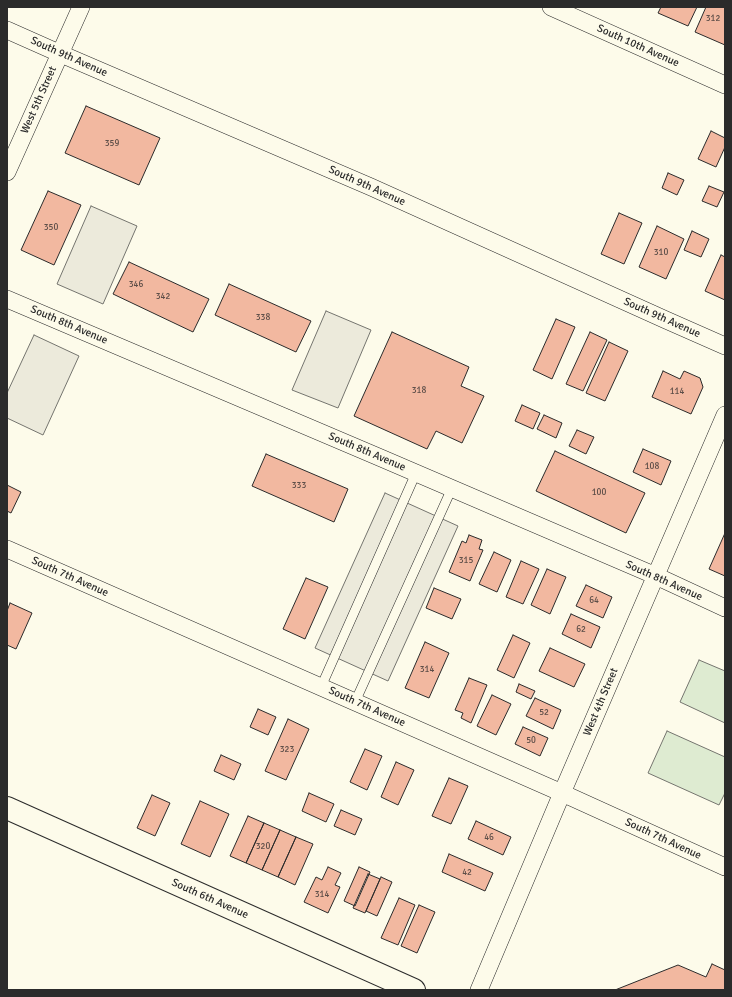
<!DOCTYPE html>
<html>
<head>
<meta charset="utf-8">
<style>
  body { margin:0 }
  #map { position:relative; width:732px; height:997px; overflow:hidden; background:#fdfbea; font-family:Signika,sans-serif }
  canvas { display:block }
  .frame { position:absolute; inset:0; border:8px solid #2b2b2b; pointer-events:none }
</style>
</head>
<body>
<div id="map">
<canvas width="732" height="997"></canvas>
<div class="frame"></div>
</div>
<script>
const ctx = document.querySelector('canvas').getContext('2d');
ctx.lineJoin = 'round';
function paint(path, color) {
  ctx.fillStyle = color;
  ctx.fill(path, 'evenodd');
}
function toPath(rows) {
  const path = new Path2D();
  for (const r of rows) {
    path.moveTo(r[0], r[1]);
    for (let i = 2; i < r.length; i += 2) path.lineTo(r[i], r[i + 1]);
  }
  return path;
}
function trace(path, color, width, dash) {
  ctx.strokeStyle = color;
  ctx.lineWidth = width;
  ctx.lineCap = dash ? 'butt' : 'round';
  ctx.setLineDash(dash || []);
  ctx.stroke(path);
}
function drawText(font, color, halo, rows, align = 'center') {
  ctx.font = font + ' Signika,sans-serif';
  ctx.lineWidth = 3;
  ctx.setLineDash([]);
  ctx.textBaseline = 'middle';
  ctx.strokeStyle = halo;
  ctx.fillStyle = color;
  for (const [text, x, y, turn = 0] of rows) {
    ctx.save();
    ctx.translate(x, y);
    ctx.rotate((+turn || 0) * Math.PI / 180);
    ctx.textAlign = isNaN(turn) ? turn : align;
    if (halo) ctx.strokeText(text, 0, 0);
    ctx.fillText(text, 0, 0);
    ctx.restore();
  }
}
const green = toPath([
  [699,660,725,671,725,723,680,702,699,660],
  [667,731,725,757,725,793,719,805,648,773,667,731]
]);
paint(green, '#deebd1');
trace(green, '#74746e', 1);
const parking = toPath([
  [91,206,137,226,103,304,57,284,91,206],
  [326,311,371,330,338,408,292,390,326,311],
  [34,335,79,356,43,435,7,418,7,393,34,335],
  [385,493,458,526,388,681,315,648,385,493]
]);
paint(parking, '#eceadb');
trace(parking, '#74746e', 1);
const building = toPath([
  [661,7,697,7,688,26,658,13,661,7],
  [706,7,725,7,725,45,695,32,706,7],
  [86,106,160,138,139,185,65,153,86,106],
  [711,131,725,138,725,147,716,167,698,159,711,131],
  [668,173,684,180,677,195,662,188,668,173],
  [709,186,724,192,717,207,702,201,709,186],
  [48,191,81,205,54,265,21,250,48,191],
  [619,213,642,223,624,264,601,254,619,213],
  [657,226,684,239,666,279,639,267,657,226],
  [692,231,709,239,701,257,684,250,692,231],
  [721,255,725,257,725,300,705,291,721,255],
  [129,262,209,299,193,332,113,294,129,262],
  [229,284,311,321,296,352,215,315,229,284],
  [556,319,575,327,552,379,533,370,556,319],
  [392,332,469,367,461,386,484,396,462,443,436,431,427,449,354,416,392,332],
  [590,332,607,340,583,391,566,384,590,332],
  [609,342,628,351,605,401,586,393,609,342],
  [663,371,680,379,684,371,700,378,703,387,691,414,652,397,663,371],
  [522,405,540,413,533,429,515,421,522,405],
  [544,415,562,423,556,438,537,429,544,415],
  [577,430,594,437,586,454,569,446,577,430],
  [643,449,671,461,661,485,633,472,643,449],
  [555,451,645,493,626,533,536,491,555,451],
  [266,454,348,489,334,522,252,486,266,454],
  [7,485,21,492,11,513,7,511,7,485],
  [725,533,725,576,709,569,725,533],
  [469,535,482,540,479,549,483,550,470,581,449,572,462,541,466,543,469,535],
  [494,552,511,560,497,592,479,584,494,552],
  [521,561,539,569,523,604,506,597,521,561],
  [547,569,566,577,550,614,531,605,547,569],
  [306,578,328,587,305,639,283,629,306,578],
  [586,585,612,597,603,618,576,606,586,585],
  [434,588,461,599,452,619,426,608,434,588],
  [10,603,32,613,16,649,7,645,7,611,10,603],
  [571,614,600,627,591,648,562,634,571,614],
  [513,635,530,643,514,678,497,670,513,635],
  [425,642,449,653,429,698,405,688,425,642],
  [550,648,585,664,574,687,539,671,550,648],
  [469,678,487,685,471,723,461,718,463,713,455,710,469,678],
  [519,684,535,691,531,699,516,692,519,684],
  [492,695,511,704,496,735,477,726,492,695],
  [535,698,561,710,553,729,526,716,535,698],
  [258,709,276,717,268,735,250,727,258,709],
  [288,719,309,729,286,780,265,771,288,719],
  [523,727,548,738,540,756,515,744,523,727],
  [365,749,382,756,367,790,350,782,365,749],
  [221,755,241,764,234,780,214,771,221,755],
  [396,762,414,770,398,805,381,797,396,762],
  [449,778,468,786,451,824,432,816,449,778],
  [309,793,334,804,326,822,302,811,309,793],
  [152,795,170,803,155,836,137,828,152,795],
  [200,801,229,814,210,857,181,844,200,801],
  [341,810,362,819,355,835,334,826,341,810],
  [248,816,264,823,246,863,230,856,248,816],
  [476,821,511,837,503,855,468,839,476,821],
  [264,823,280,830,262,870,246,863,264,823],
  [280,830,296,837,278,877,262,870,280,830],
  [296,837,313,844,295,885,278,877,296,837],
  [449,854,493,873,485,891,442,872,449,854],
  [328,867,341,873,335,885,340,887,328,913,304,902,316,877,322,880,328,867],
  [359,867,370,872,355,906,344,901,359,867],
  [368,874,380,879,365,913,353,908,368,874],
  [381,877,392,882,377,916,366,911,381,877],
  [399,898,415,905,398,945,381,938,399,898],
  [419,905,435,912,417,953,401,946,419,905],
  [712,964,725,970,725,990,615,990,678,965,706,977,712,964]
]);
paint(building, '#f2b8a0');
trace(building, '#2b2b2b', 1);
const lane = toPath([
  [321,687,416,473],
  [355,702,452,488]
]);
const street = toPath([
  [551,7,725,85],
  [7,30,61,54,371,187,666,320,725,346],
  [7,172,81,7],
  [7,299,381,458,656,576,725,608],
  [7,549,562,793,725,867],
  [479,990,562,793,725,415]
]);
const secondary = toPath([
  [7,808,414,990]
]);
trace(lane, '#2b2b2b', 10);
trace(street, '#2b2b2b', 18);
trace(secondary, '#2b2b2b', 24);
trace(lane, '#fdfbea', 9);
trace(street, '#fdfbea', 17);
trace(secondary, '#fdfbea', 22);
drawText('9px', '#5d4e48', null, [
  ["312",713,19],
  ["359",112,144],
  ["350",51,228],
  ["310",661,253],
  ["346",136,285],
  ["342",163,297],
  ["338",263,318],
  ["318",419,391],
  ["114",677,392],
  ["108",652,467],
  ["333",299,486],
  ["100",599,493],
  ["315",466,561],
  ["64",594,601],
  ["62",581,630],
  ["314",427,670],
  ["52",544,713],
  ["50",531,741],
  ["323",287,750],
  ["46",489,838],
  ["320",263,847],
  ["42",467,873],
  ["314",322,895]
]);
drawText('11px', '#2b2b2b', '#fdfbea', [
  ["South 10th Avenue",638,46,24],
  ["South 9th Avenue",69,57,24],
  ["West 5th Street",39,100,-66],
  ["South 9th Avenue",367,186,24],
  ["South 9th Avenue",662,318,24],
  ["South 8th Avenue",69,325,23],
  ["South 8th Avenue",367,452,23],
  ["South 7th Avenue",70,577,24],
  ["South 8th Avenue",664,581,24],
  ["West 4th Street",601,702,-67],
  ["South 7th Avenue",367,707,24],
  ["South 7th Avenue",663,839,25],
  ["South 6th Avenue",210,899,24]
]);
</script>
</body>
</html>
